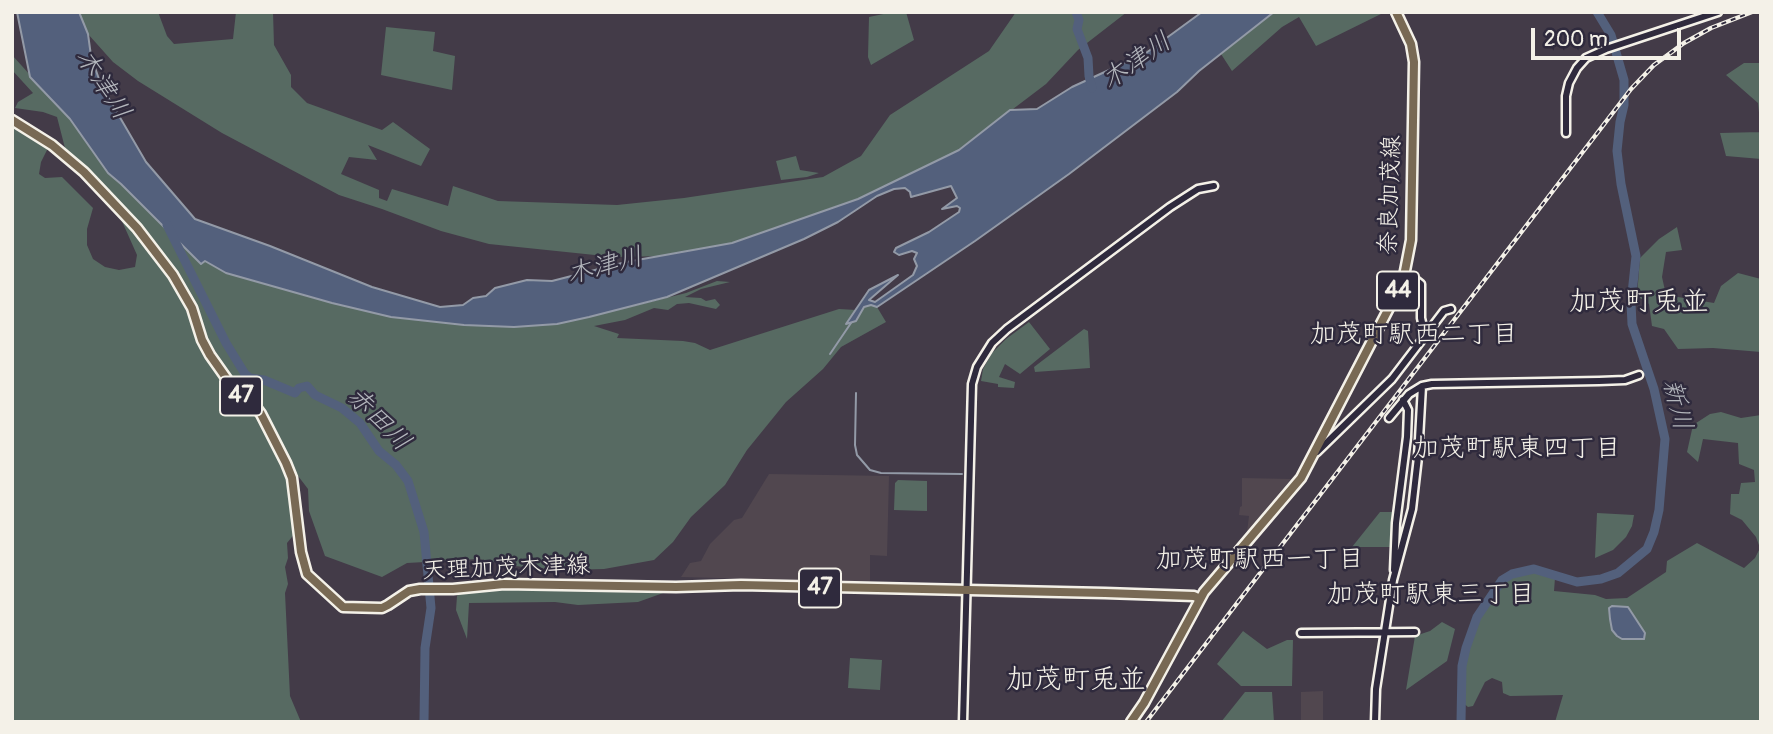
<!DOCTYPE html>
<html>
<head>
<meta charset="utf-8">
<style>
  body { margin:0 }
  #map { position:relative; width:1773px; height:734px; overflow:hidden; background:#433b48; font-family:Pangolin,sans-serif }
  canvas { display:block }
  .frame { position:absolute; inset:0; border:14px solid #f4f1e8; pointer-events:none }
  .scale { position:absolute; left:1531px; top:28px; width:150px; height:32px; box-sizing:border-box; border:4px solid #f4f1e8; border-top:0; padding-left:9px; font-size:21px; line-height:24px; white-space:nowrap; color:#f4f1e8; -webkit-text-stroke:5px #2f2a3d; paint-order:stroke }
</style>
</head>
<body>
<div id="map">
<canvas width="1773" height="734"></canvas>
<div class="frame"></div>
<div class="scale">200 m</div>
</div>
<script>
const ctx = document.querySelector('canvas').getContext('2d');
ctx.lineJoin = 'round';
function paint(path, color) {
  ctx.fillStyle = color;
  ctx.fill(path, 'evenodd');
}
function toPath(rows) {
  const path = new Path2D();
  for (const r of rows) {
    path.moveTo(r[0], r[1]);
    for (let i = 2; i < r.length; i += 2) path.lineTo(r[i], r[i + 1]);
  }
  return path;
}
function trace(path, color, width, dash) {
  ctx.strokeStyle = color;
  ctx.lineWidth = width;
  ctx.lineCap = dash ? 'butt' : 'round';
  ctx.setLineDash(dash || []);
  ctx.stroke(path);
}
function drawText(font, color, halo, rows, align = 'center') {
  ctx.font = font + ' Pangolin,"Klee One",sans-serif';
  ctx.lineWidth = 5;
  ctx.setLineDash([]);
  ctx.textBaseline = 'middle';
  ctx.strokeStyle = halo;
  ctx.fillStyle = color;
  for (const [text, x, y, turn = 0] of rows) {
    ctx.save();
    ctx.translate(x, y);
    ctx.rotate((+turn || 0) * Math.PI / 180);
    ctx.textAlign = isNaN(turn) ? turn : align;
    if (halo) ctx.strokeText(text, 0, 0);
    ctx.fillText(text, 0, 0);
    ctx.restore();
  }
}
paint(toPath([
  [769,474,889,476,887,556,870,555,870,582,681,577,690,563,701,561,710,544,734,520,742,518],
  [1242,478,1291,479,1247,532,1249,516,1239,515,1240,507,1242,506],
  [1323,691,1323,722,1301,722,1301,692]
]), '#51474f');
paint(toPath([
  [79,12,158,12,167,36,174,44,233,39,236,12,273,12,274,45,291,75,291,87,307,103,382,130,393,122,430,149,421,166,368,145,377,160,349,157,341,174,379,190,379,198,387,201,392,189,448,206,453,186,498,201,617,205,684,198,823,177,861,156,890,115,989,51,1016,12,1127,12,1078,50,1046,84,959,150,858,199,732,243,669,256,614,257,489,244,441,231,382,209,339,195,222,133,138,81,113,62,88,34],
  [893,12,906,12,914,40,871,65,868,57,869,17],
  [1274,12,1385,12,1316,46,1299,17,1282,27,1232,71,1221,54],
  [386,27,435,32,433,51,455,56,452,90,381,75],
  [12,55,70,119,108,173,121,184,201,264,205,261,226,273,332,303,390,317,464,325,514,327,557,324,589,317,686,293,717,281,730,282,701,289,685,297,701,298,706,301,715,299,720,305,716,309,689,303,677,304,668,310,654,308,625,320,594,326,619,334,617,338,683,341,695,343,710,350,839,309,856,310,847,323,856,321,864,307,871,305,877,307,886,322,841,347,823,369,786,402,747,450,725,485,691,517,673,542,654,560,604,569,561,570,514,566,479,559,407,563,382,577,325,556,309,511,308,489,289,464,274,429,264,412,241,393,205,343,186,291,85,168,65,148,57,117,43,112,15,108,18,102,33,93,12,70],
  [1744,63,1761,63,1761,159,1726,156,1720,133,1761,132,1758,103,1726,75],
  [12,126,48,148,41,162,39,174,45,178,62,177,93,208,87,229,87,245,93,259,105,267,119,270,135,267,137,255,117,210,137,232,178,291,199,342,225,383,237,397,257,412,288,475,296,532,287,543,288,558,285,567,288,584,285,593,290,696,301,722,12,722],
  [796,156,800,170,819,173,807,177,781,180,776,161],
  [1677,227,1682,250,1666,252,1662,277,1666,295,1714,303,1721,286,1738,273,1761,279,1761,352,1713,348,1678,349,1664,329,1652,326,1649,304,1637,296,1640,258,1659,239],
  [1029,322,1050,349,1020,374,1005,364,999,377,1015,382,1014,388,998,387,998,384,981,381,983,369,992,353,1006,339],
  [1084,329,1088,331,1090,368,1035,372,1034,367],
  [1721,412,1741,418,1761,415,1761,722,1555,722,1563,695,1510,696,1503,693,1502,682,1492,678,1485,682,1473,706,1468,707,1462,702,1464,661,1468,645,1488,601,1504,581,1518,575,1539,572,1555,578,1554,591,1595,595,1606,599,1627,598,1666,572,1667,561,1697,543,1744,568,1755,558,1760,548,1756,537,1742,520,1730,514,1731,494,1739,494,1741,483,1755,482,1754,470,1739,464,1738,443,1703,439,1698,462,1687,452,1693,425,1710,414],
  [898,480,927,481,927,511,894,510,895,483],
  [1380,512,1393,512,1390,547,1352,547],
  [1597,513,1634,515,1632,526,1626,537,1613,550,1595,558],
  [501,588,666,592,638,602,578,605,555,602,469,603,467,639,456,610,457,596,460,593],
  [1442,622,1455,629,1447,661,1406,690,1415,636,1430,631],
  [1243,631,1267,649,1287,640,1293,640,1292,686,1241,686,1217,664],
  [850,658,882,660,880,690,848,688],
  [1245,692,1272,692,1274,722,1221,722]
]), '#576a62');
const water = toPath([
  [17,12,79,12,88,34,91,56,101,85,146,162,195,219,270,246,372,287,440,307,463,305,473,298,486,296,495,288,527,280,552,281,626,262,732,243,858,199,959,150,1010,110,1037,109,1072,87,1146,53,1202,12,1274,12,1199,71,1177,92,1069,174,975,241,877,307,871,305,864,307,856,321,846,324,869,290,898,275,869,300,875,302,913,275,917,266,914,259,917,253,912,251,899,255,894,252,896,248,929,232,959,212,960,208,957,206,942,209,957,198,951,186,911,197,910,192,905,188,894,189,877,196,838,222,804,239,667,297,589,317,557,324,514,327,464,325,391,317,332,303,226,273,205,261,201,264,121,184,108,173,70,119,30,77,17,12],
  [1612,606,1628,607,1645,633,1644,639,1622,639,1617,636,1612,630,1610,619,1609,608,1612,606]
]);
paint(water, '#53607c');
trace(water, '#939aa7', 2);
trace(toPath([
  [830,354,851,323],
  [856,393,855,445,857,455,870,470,881,473,962,474]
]), '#939aa7', 2);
trace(toPath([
  [1076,12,1079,20,1077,29,1088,58,1089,76,1092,88],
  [167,225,226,343,245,374,250,378,264,380,295,393,299,388,307,386,315,395,342,408,360,423,379,451,396,465,408,481,424,532,431,608,425,648,424,722],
  [1461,722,1462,666,1466,648,1477,617,1502,580,1512,574,1534,569,1577,582,1601,579,1618,573,1647,549,1654,532,1659,510,1665,439,1654,389,1632,324,1631,303,1636,256,1621,184,1617,151,1620,122,1624,105,1624,80,1611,35,1597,12]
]), '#53607c', 9);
const tertiary = toPath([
  [1566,133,1566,96,1569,83,1577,68,1586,58,1606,49,1718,12],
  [1403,281,1416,280,1421,284,1421,318,1423,327,1429,331],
  [1389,418,1409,394,1422,386,1432,384,1599,381,1625,380,1639,375],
  [1317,452,1392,379,1444,311,1451,309],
  [1394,570,1396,523,1407,437,1408,410,1403,400],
  [1301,633,1415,632],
  [963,722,972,384,977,367,992,343,1007,329,1170,207,1198,189,1214,186],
  [1375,722,1376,689,1393,580,1412,509,1418,457,1422,386]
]);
const primary = toPath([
  [12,120,52,145,84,172,137,228,173,275,192,308,202,340,210,355,234,389,255,406,261,414,286,463,292,478,301,552,307,574,343,607,382,608,388,605,409,591,420,589,453,589,504,584,676,587,741,585,1105,593,1194,596,1200,599],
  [1131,722,1144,703,1204,592,1301,478,1403,281,1411,240,1414,62,1411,44,1396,12]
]);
trace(tertiary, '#f4f1e8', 11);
trace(primary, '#f4f1e8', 13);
trace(tertiary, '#2f2a3d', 6);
trace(primary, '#786954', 8);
const rail = toPath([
  [1146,722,1631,89,1654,65,1684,43,1711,28,1752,12]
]);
trace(rail, '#f4f1e8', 4.5);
trace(rail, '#2f2a3d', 2, [5]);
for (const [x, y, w] of [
  [1398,291,42],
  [241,396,42],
  [820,588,42]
]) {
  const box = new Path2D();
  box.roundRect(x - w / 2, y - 19.5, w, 39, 5);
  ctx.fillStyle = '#2f2a3d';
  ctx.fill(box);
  trace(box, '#f4f1e8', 2);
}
drawText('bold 23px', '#f4f1e8', null, [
  ["44",1398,291],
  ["47",241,396],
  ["47",820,588]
]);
drawText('24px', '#f4f1e8', '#2f2a3d', [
  ["奈良加茂線",1391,195,-88],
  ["天理加茂木津線",506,569,-2]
]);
drawText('italic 26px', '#b4b7bd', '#2f2a3d', [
  ["木津川",1137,62,-35],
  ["木津川",102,85,57],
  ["木津川",605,267,-15],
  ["新川",1676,405,76],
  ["赤田川",378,420,45]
]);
drawText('26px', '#f4f1e8', '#2f2a3d', [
  ["加茂町駅西二丁目",1414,335],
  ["加茂町駅東四丁目",1517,449],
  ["加茂町駅西一丁目",1260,560],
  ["加茂町駅東三丁目",1431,595]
]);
drawText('28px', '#f4f1e8', '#2f2a3d', [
  ["加茂町兎並",1639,303],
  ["加茂町兎並",1076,681]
]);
</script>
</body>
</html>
